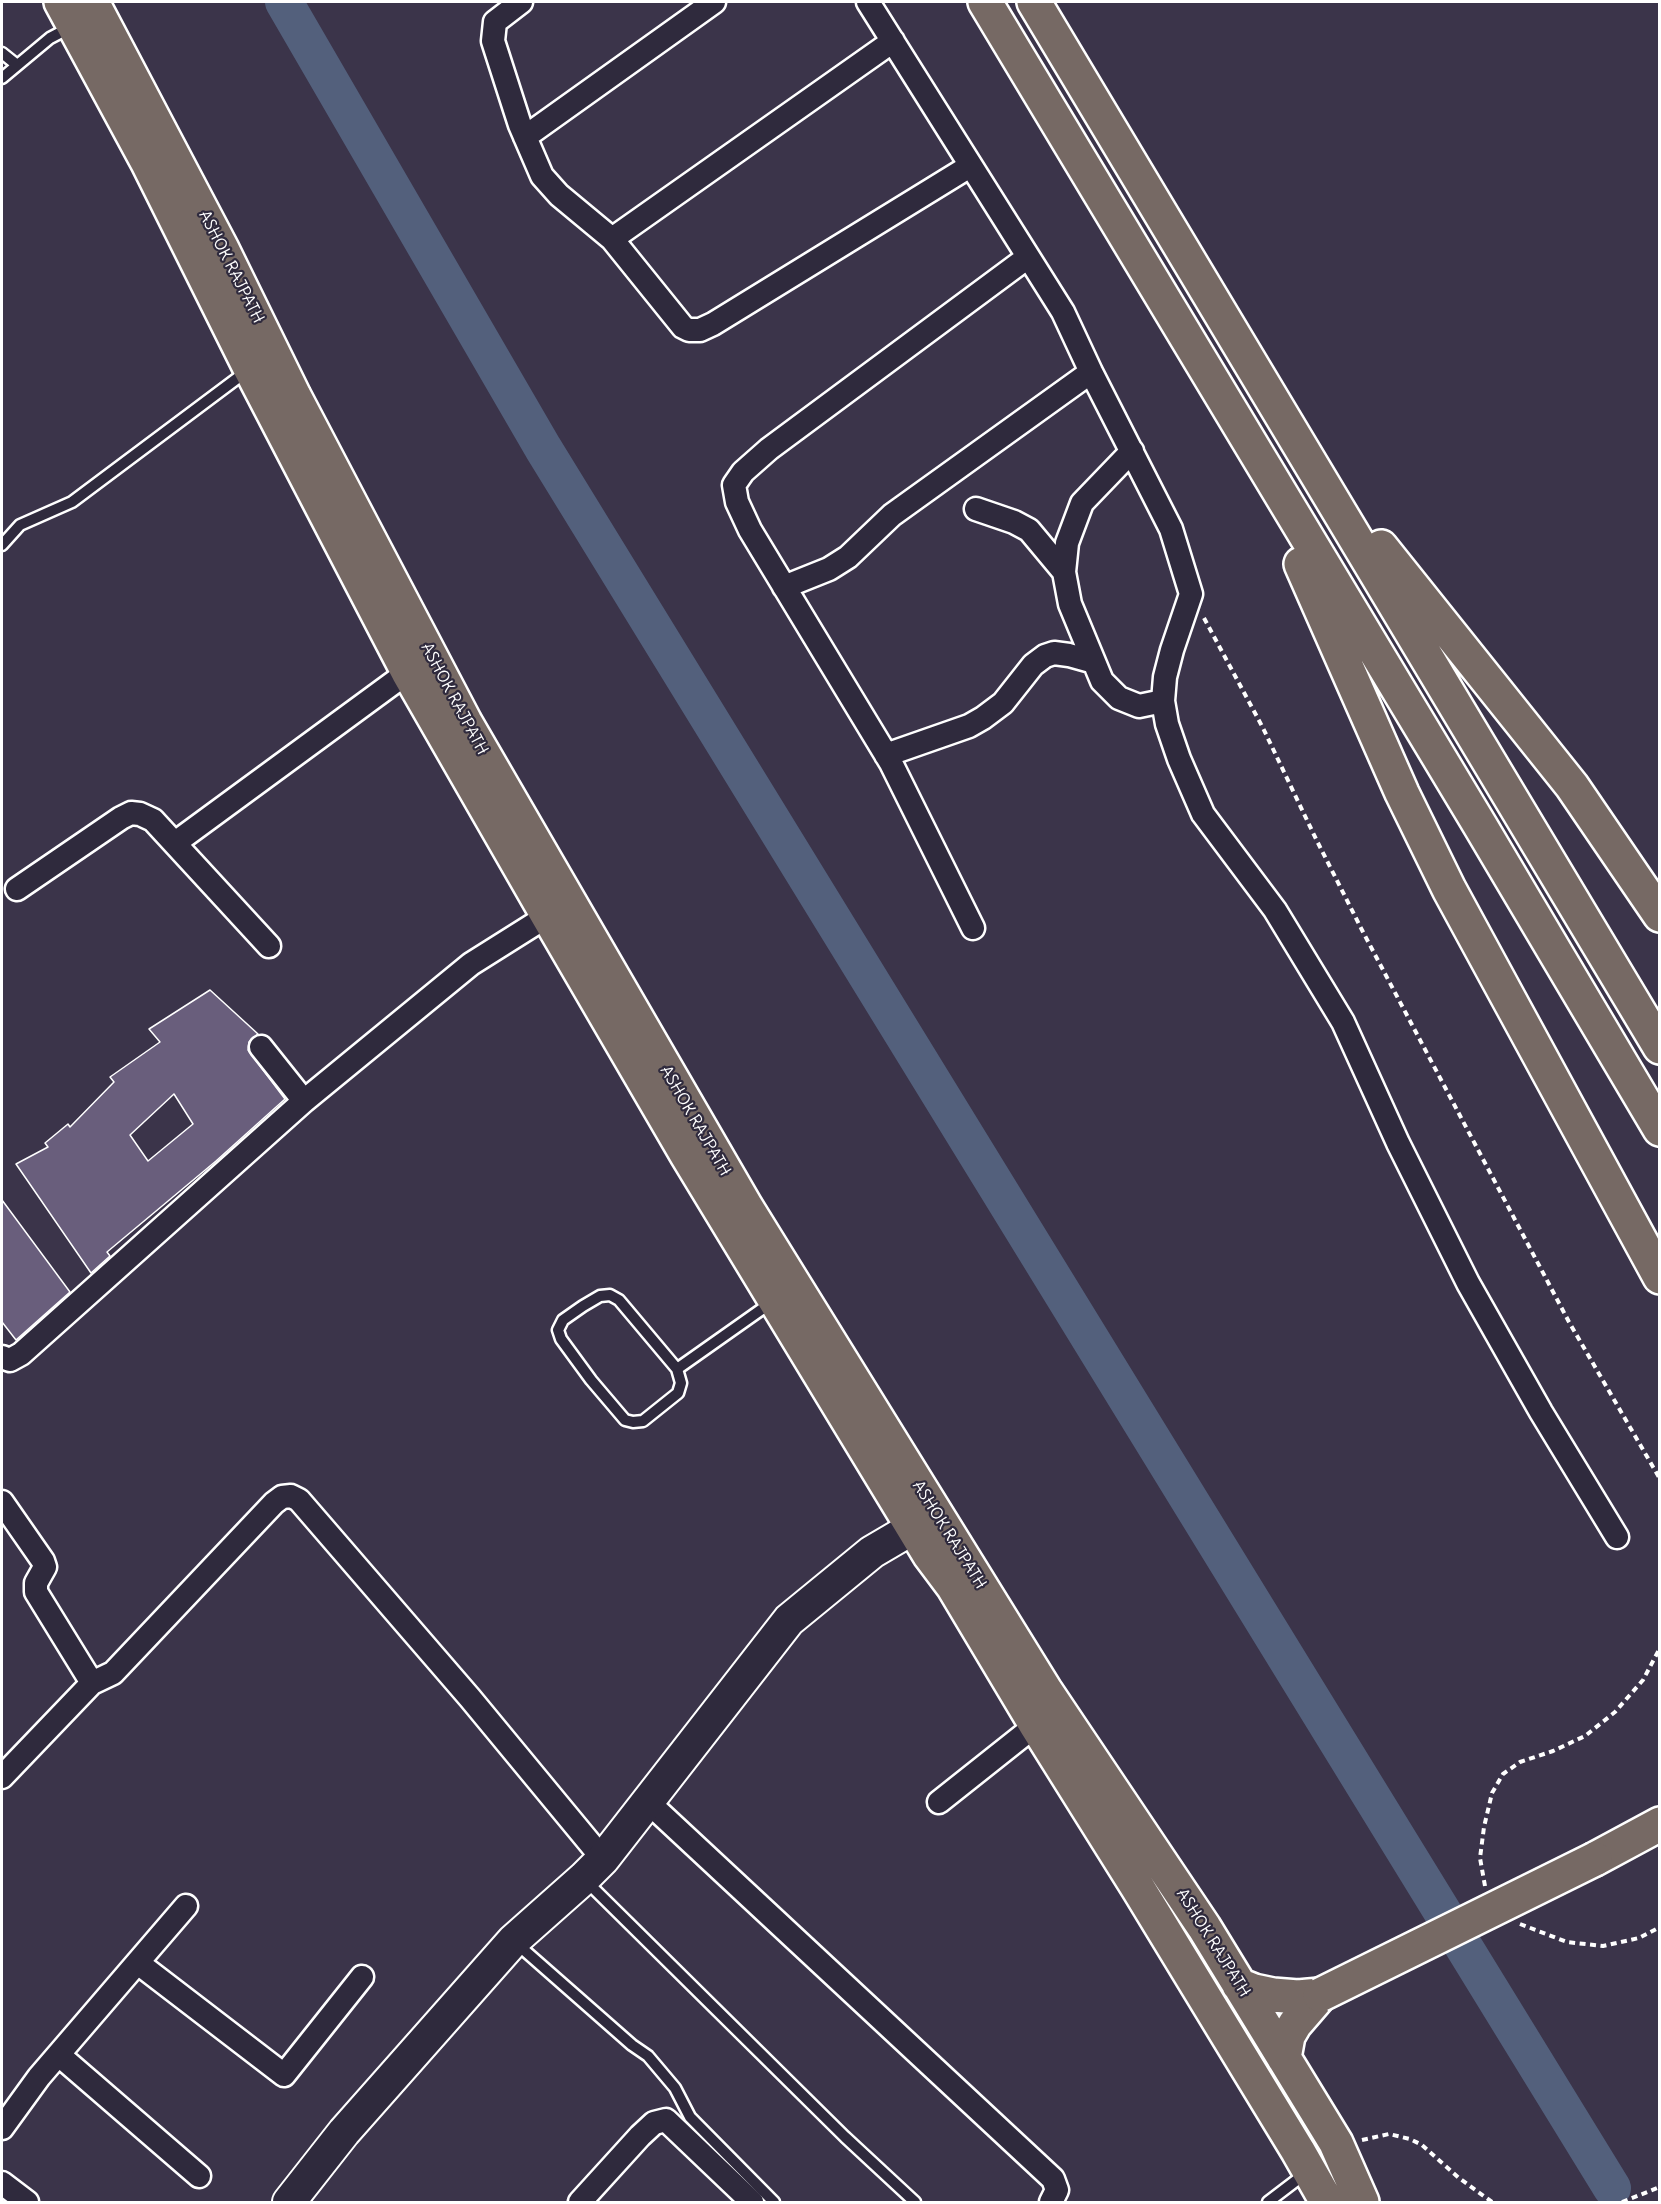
<!DOCTYPE html>
<html>
<head>
<meta charset="utf-8">
<style>
  body { margin:0 }
  #map { position:relative; width:1661px; height:2204px; overflow:hidden; background:#3b344a; font-family:Delius,sans-serif }
  canvas { display:block }
  .frame { position:absolute; inset:0; border:3px solid #fff; pointer-events:none }
</style>
</head>
<body>
<div id="map">
<canvas width="1661" height="2204"></canvas>
<div class="frame"></div>
</div>
<script>
const ctx = document.querySelector('canvas').getContext('2d');
ctx.lineJoin = 'round';
function toPath(rows) {
  const path = new Path2D();
  for (const r of rows) {
    path.moveTo(r[0], r[1]);
    for (let i = 2; i < r.length; i += 2) path.lineTo(r[i], r[i + 1]);
  }
  return path;
}
function trace(path, color, width, dash) {
  ctx.strokeStyle = color;
  ctx.lineWidth = width;
  ctx.lineCap = dash ? 'butt' : 'round';
  ctx.setLineDash(dash || []);
  ctx.stroke(path);
}
function paint(path, color) {
  ctx.fillStyle = color;
  ctx.fill(path, 'evenodd');
}
function drawText(font, color, halo, rows, align = 'center') {
  ctx.font = font + ' Delius,sans-serif';
  ctx.lineWidth = 4.5;
  ctx.setLineDash([]);
  ctx.textBaseline = 'middle';
  ctx.strokeStyle = halo;
  ctx.fillStyle = color;
  for (const [text, x, y, turn = 0] of rows) {
    ctx.save();
    ctx.translate(x, y);
    ctx.rotate((+turn || 0) * Math.PI / 180);
    ctx.textAlign = isNaN(turn) ? turn : align;
    if (halo) ctx.strokeText(text, 0, 0);
    ctx.fillText(text, 0, 0);
    ctx.restore();
  }
}
trace(toPath([
  [284,2,543,448,1612,2188]
]), '#53607c', 38);
const building = toPath([
  [210,990,258,1034,249,1042,248,1050,285,1099,216,1161,107,1252,110,1256,91,1273,16,1164,48,1147,45,1143,68,1124,70,1127,114,1082,110,1077,160,1042,149,1029,210,990],
  [174,1094,193,1124,148,1161,130,1135,174,1094],
  [2,1200,70,1292,16,1340,2,1322,2,1200]
]);
paint(building, '#695e7c');
trace(building, '#fff', 1.5);
const lane = toPath([
  [2,53,17,65],
  [2,78,50,38,71,27],
  [2,545,20,525,72,502,247,371],
  [677,1369,619,1300,610,1295,600,1296,583,1306,563,1320,558,1330,561,1339,591,1380,625,1420,633,1422,643,1421,678,1393,681,1383,677,1369,772,1302],
  [586,1881,845,2137,915,2202],
  [516,1943,632,2045,648,2056,675,2088,690,2117,774,2202],
  [1268,2202,1306,2173]
]);
const street = toPath([
  [521,2,495,22,493,41,520,125,542,176,559,195,612,239,683,327,689,330,700,330,713,324,970,166],
  [868,2,1063,312,1091,372,1171,529,1191,594,1172,650,1165,677,1163,701,1167,724,1179,759,1203,814,1275,910,1343,1022,1398,1143,1468,1283,1541,1412,1617,1537],
  [525,137,714,2],
  [612,239,893,41],
  [1132,451,1082,503,1067,543,1064,572,1070,604,1102,681,1119,698,1139,706,1163,701],
  [976,509,1014,522,1029,530,1064,572],
  [784,587,829,569,848,557,892,515,1091,372],
  [886,755,969,726,983,718,1003,703,1033,665,1045,656,1054,653,1069,655,1094,662],
  [175,843,408,672,419,667],
  [17,889,121,818,131,813,140,814,153,820,269,946],
  [973,928,891,763,750,530,737,502,734,485,743,472,769,449,1028,257],
  [261,1047,304,1101],
  [2,1357,10,1360,21,1354,304,1101,471,964,560,908],
  [2,1502,43,1561,45,1567,36,1583,36,1592,92,1683],
  [2,1777,92,1683,113,1673,274,1503,282,1497,291,1496,299,1500,470,1698,603,1859],
  [648,1802,1053,2179,1057,2190,1051,2202],
  [939,1802,1036,1725],
  [138,1963,284,2075,362,1977],
  [59,2055,199,2176],
  [2,2128,39,2077,186,1906],
  [2,2183,27,2202],
  [580,2202,640,2136,654,2123,666,2120,752,2202]
]);
const secondary = toPath([
  [289,2202,344,2132,513,1941,584,1878,603,1859,789,1620,872,1552,935,1515]
]);
const primary = toPath([
  [61,2,148,163,250,368,408,672,548,916,687,1155,929,1554,953,1586,1036,1725,1138,1888,1298,2151,1327,2202],
  [92,2,222,249,294,396,465,722,746,1207,1045,1690,1204,1927,1336,2143,1362,2202],
  [1595,1859,1660,1824],
  [1239,1985,1254,1991,1273,1995,1298,1997,1320,1995],
  [1284,2058,1288,2036,1295,2024,1320,1995]
]);
const highway = toPath([
  [985,2,1481,827,1660,1129],
  [1034,2,1660,1047],
  [1381,547,1572,786,1660,915],
  [1301,564,1402,793,1449,889,1660,1277]
]);
trace(lane, '#fff', 15);
trace(street, '#fff', 27);
trace(secondary, '#fff', 36);
trace(primary, '#fff', 38);
trace(highway, '#fff', 38);
trace(toPath([
  [1204,618,1263,728,1316,839,1363,932,1569,1322,1660,1479],
  [1485,1886,1480,1858,1484,1827,1492,1793,1503,1774,1520,1762,1553,1751,1585,1736,1615,1712,1643,1680,1660,1648],
  [1520,1924,1567,1942,1603,1946,1639,1938,1660,1927],
  [1362,2140,1389,2134,1410,2139,1422,2145,1459,2178,1492,2202],
  [1622,2202,1660,2187]
]), '#fff', 4, [6, 4.5]);
trace(lane, '#2f2a3d', 10);
trace(street, '#2f2a3d', 22);
trace(secondary, '#2f2a3d', 32);
trace(primary, '#766964', 33);
trace(highway, '#766964', 33);
const primaryBridge = toPath([
  [1320,1995,1595,1859]
]);
trace(primaryBridge, '#fff', 38, []);
trace(primaryBridge, '#766964', 33);
drawText('16px', '#fff', '#2f2a3d', [
  ["ASHOK RAJPATH",231,267,63],
  ["ASHOK RAJPATH",454,699,62],
  ["ASHOK RAJPATH",695,1121,60],
  ["ASHOK RAJPATH",949,1535,58],
  ["ASHOK RAJPATH",1213,1943,58]
]);
</script>
</body>
</html>
